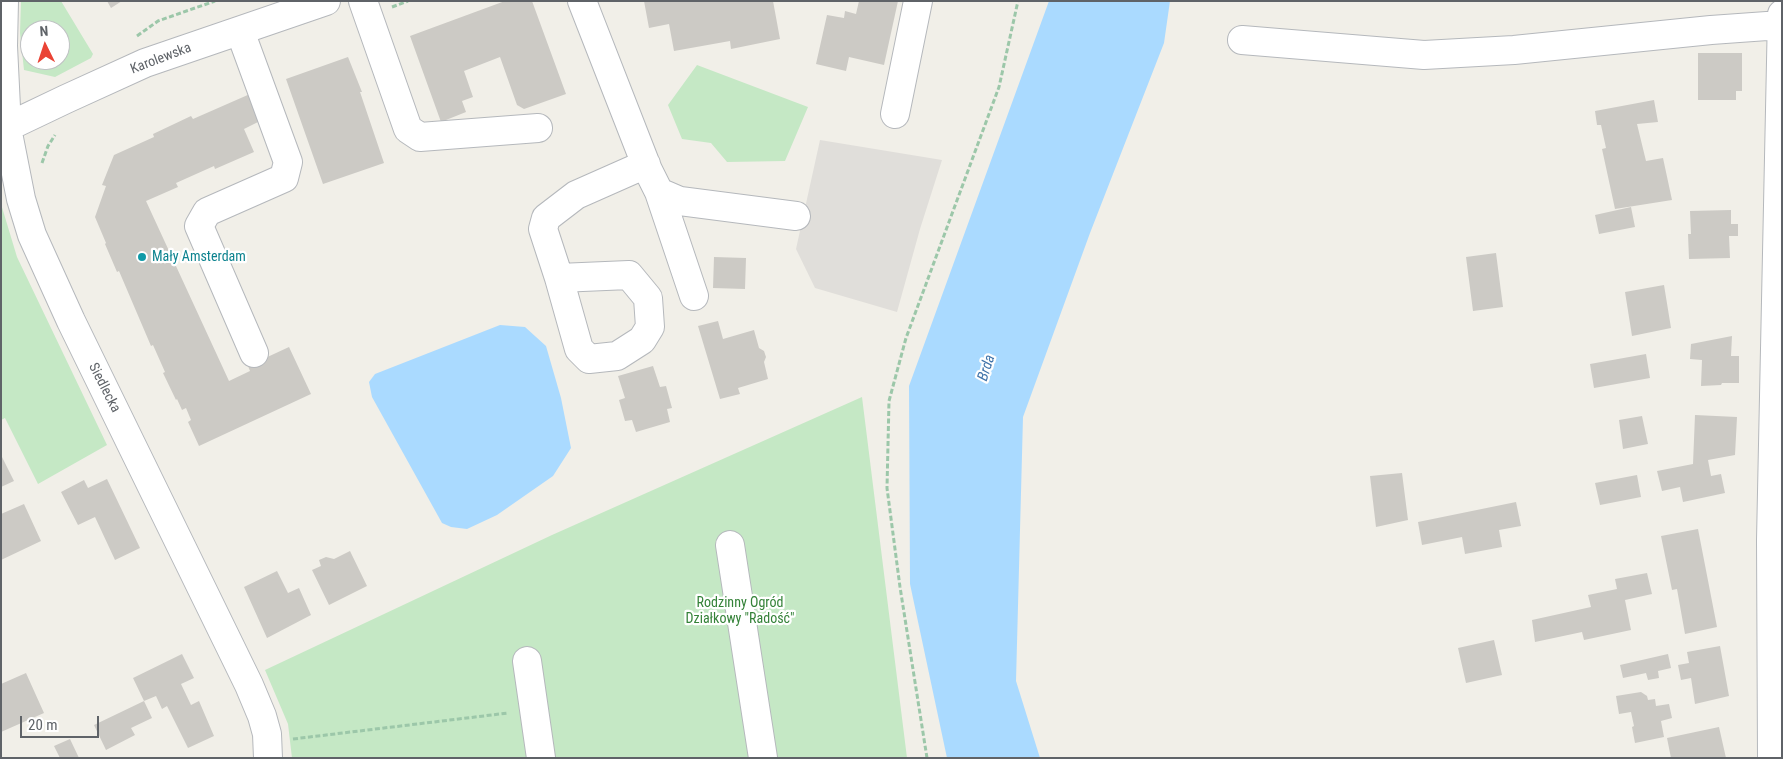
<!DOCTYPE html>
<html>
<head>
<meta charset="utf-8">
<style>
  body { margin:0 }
  #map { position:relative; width:1783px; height:759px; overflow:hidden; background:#f1efe8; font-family:"Roboto Condensed",sans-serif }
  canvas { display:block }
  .frame { position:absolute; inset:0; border:2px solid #5f6368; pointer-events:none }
  .north { position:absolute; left:20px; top:20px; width:50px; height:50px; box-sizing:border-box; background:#fff; border:1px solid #bfc1c3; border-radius:50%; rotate:356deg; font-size:14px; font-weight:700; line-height:20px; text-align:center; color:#5f6368 }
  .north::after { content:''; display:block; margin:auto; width:18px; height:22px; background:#ea4335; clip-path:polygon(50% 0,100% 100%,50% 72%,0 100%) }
  .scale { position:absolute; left:20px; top:716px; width:79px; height:22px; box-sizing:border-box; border:2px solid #5f6368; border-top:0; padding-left:6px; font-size:15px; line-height:18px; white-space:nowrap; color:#5f6368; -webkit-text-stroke:4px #fff; paint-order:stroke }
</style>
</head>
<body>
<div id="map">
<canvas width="1783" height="759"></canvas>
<div class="frame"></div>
<div class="north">N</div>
<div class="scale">20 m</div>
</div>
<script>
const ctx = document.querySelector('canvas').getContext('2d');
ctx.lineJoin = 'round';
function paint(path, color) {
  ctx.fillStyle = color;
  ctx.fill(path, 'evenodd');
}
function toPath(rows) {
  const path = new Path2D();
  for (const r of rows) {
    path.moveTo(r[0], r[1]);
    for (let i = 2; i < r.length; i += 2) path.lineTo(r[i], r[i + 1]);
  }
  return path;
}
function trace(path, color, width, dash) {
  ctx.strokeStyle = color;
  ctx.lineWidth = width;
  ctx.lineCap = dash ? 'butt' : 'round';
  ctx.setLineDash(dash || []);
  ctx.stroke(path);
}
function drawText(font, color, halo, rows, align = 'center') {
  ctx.font = font + ' "Roboto Condensed",sans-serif';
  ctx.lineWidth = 4.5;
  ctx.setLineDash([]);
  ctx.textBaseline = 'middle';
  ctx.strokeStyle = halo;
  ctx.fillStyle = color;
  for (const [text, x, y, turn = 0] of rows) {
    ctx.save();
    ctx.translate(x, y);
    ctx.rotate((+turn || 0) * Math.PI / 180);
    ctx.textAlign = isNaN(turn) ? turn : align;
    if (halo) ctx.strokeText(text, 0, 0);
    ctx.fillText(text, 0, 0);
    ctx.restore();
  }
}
paint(toPath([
  [820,140,942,160,920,229,897,312,815,288,796,249]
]), '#e0deda');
paint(toPath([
  [21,1,61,1,93,54,91,58,55,77,24,70,20,33],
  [30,30,60,30,60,60,30,60],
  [697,65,808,107,785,161,727,162,711,143,682,139,668,105],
  [1,204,17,257,107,445,38,484,5,418,1,420],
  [862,397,907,758,292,758,288,724,265,670,552,535]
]), '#c5e8c5');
paint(toPath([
  [1049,1,1170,1,1164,43,1090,233,1023,417,1016,681,1040,758,947,758,910,584,909,386],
  [500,325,525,327,546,346,561,398,571,448,553,476,497,515,467,529,451,527,442,523,372,397,369,382,375,374]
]), '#aadaff');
paint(toPath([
  [107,1,122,1,111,8],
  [505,1,532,1,566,94,524,109,517,105,500,57,464,71,473,97,462,101,466,112,441,122,410,36],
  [644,1,773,1,780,39,731,49,730,41,674,51,669,24,649,28],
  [859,1,898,1,884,65,849,57,846,71,816,64,827,15,844,18,845,11,856,14],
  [1698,53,1742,53,1742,91,1736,91,1736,100,1698,100],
  [348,57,362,92,360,92,384,163,323,184,286,79],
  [250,94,262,120,244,129,254,152,215,169,214,166,176,183,178,187,146,201,229,381,250,371,248,366,289,347,311,394,199,446,188,422,191,420,186,408,182,410,177,399,176,400,163,373,165,372,153,345,151,346,119,271,117,272,105,244,106,243,95,217,106,186,102,185,114,155,154,137,153,134,191,116,193,119],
  [1654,100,1658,122,1637,124,1646,161,1663,158,1672,200,1615,209,1602,149,1606,148,1601,125,1597,125,1595,111],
  [1631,207,1635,227,1599,234,1595,215],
  [1731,210,1731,224,1738,224,1738,236,1729,236,1730,258,1689,259,1688,234,1691,234,1690,211],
  [1496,253,1503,307,1473,311,1466,257],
  [714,257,746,258,745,289,713,288],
  [1664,285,1671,328,1632,336,1625,292],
  [718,321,723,339,754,330,759,348,764,351,766,357,764,362,768,379,738,388,740,394,720,399,698,326],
  [1732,336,1731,356,1739,356,1739,383,1722,383,1721,385,1701,386,1702,360,1690,359,1691,344],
  [1646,354,1650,378,1594,388,1590,364],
  [653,366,660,387,666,386,672,408,667,409,670,422,636,432,632,420,625,421,619,400,625,398,618,376],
  [1695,415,1737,417,1735,455,1708,460,1711,476,1721,474,1725,493,1683,502,1680,487,1662,491,1657,471,1693,464],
  [1642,416,1648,444,1623,449,1619,420],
  [1,455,14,481,1,487],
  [1402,473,1408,520,1376,527,1370,476],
  [1637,475,1641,497,1600,505,1595,483],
  [107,479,140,548,115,560,95,517,78,525,61,492,84,480,88,488],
  [1516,502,1521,526,1499,530,1502,547,1465,554,1462,537,1422,545,1418,522],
  [24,504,41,541,1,560,1,514],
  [1698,529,1717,627,1685,634,1677,589,1672,590,1661,536],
  [350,551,367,586,329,605,312,570,321,566,319,560,326,557,334,559],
  [277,571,288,593,299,588,311,615,267,638,244,587],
  [1647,573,1652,594,1625,600,1631,630,1584,640,1582,632,1535,642,1532,620,1591,607,1588,595,1617,589,1615,579],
  [1494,640,1502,675,1466,683,1458,648],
  [1720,646,1729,696,1695,704,1691,678,1681,680,1678,665,1689,663,1687,652],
  [182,654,194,678,181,684,191,705,199,701,214,736,188,748,167,706,162,709,156,696,144,701,133,678],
  [1668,654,1671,668,1658,671,1659,678,1648,680,1646,673,1623,678,1620,665],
  [26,673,44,713,1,732,1,684],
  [1641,692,1647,696,1648,700,1655,699,1656,706,1669,704,1672,718,1661,721,1664,737,1635,743,1632,727,1634,726,1631,712,1619,714,1616,696],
  [144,701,152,718,131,728,135,735,106,750,94,725],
  [1719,727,1726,758,1671,758,1667,738],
  [70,739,79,758,60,758,54,746]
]), '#cccac5');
const minor = toPath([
  [4,1,3,46,7,128,21,199,32,235,71,321,249,685,262,716,267,734,268,758],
  [363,1,408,129,420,137,538,128],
  [582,1,648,170,659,192,680,201,796,216],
  [240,31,288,162,284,178,207,212,199,226,254,353],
  [1242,40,1424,55,1514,50,1711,30,1781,25],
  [895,114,918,1],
  [1,130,66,99,145,63,326,1],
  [659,192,694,296],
  [559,278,579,349,589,359,617,356,642,340,650,327,648,298,629,275,559,278,543,229,546,218,576,195,646,164],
  [730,545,763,758],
  [527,661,541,758],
  [1772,758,1771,540,1782,14]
]);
trace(minor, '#b5b8bc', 30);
trace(toPath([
  [392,7,408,1],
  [137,36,158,21,215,1],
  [42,163,48,146,55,135],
  [293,739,508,713],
  [927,758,900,587,887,488,889,401,906,338,999,87,1018,1]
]), '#9cc7a9', 3, [5, 2.5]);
trace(minor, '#fff', 28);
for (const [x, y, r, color] of [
  [142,257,5,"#0f9aa8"]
]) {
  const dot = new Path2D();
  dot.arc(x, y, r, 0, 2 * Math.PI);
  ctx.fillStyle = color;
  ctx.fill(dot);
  trace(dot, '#fff', 2);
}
drawText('14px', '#5f6368', '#fff', [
  ["Karolewska",161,59,-21],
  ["Siedlecka",104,388,63]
]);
drawText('14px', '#0d838f', '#fff', [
  ["Mały Amsterdam",152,257]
], 'left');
drawText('14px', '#348238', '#fff', [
  ["Rodzinny Ogród",740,603],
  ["Działkowy \"Radość\"",740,619]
]);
drawText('italic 15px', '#4174aa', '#fff', [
  ["Brda",987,368,-72]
]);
</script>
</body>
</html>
